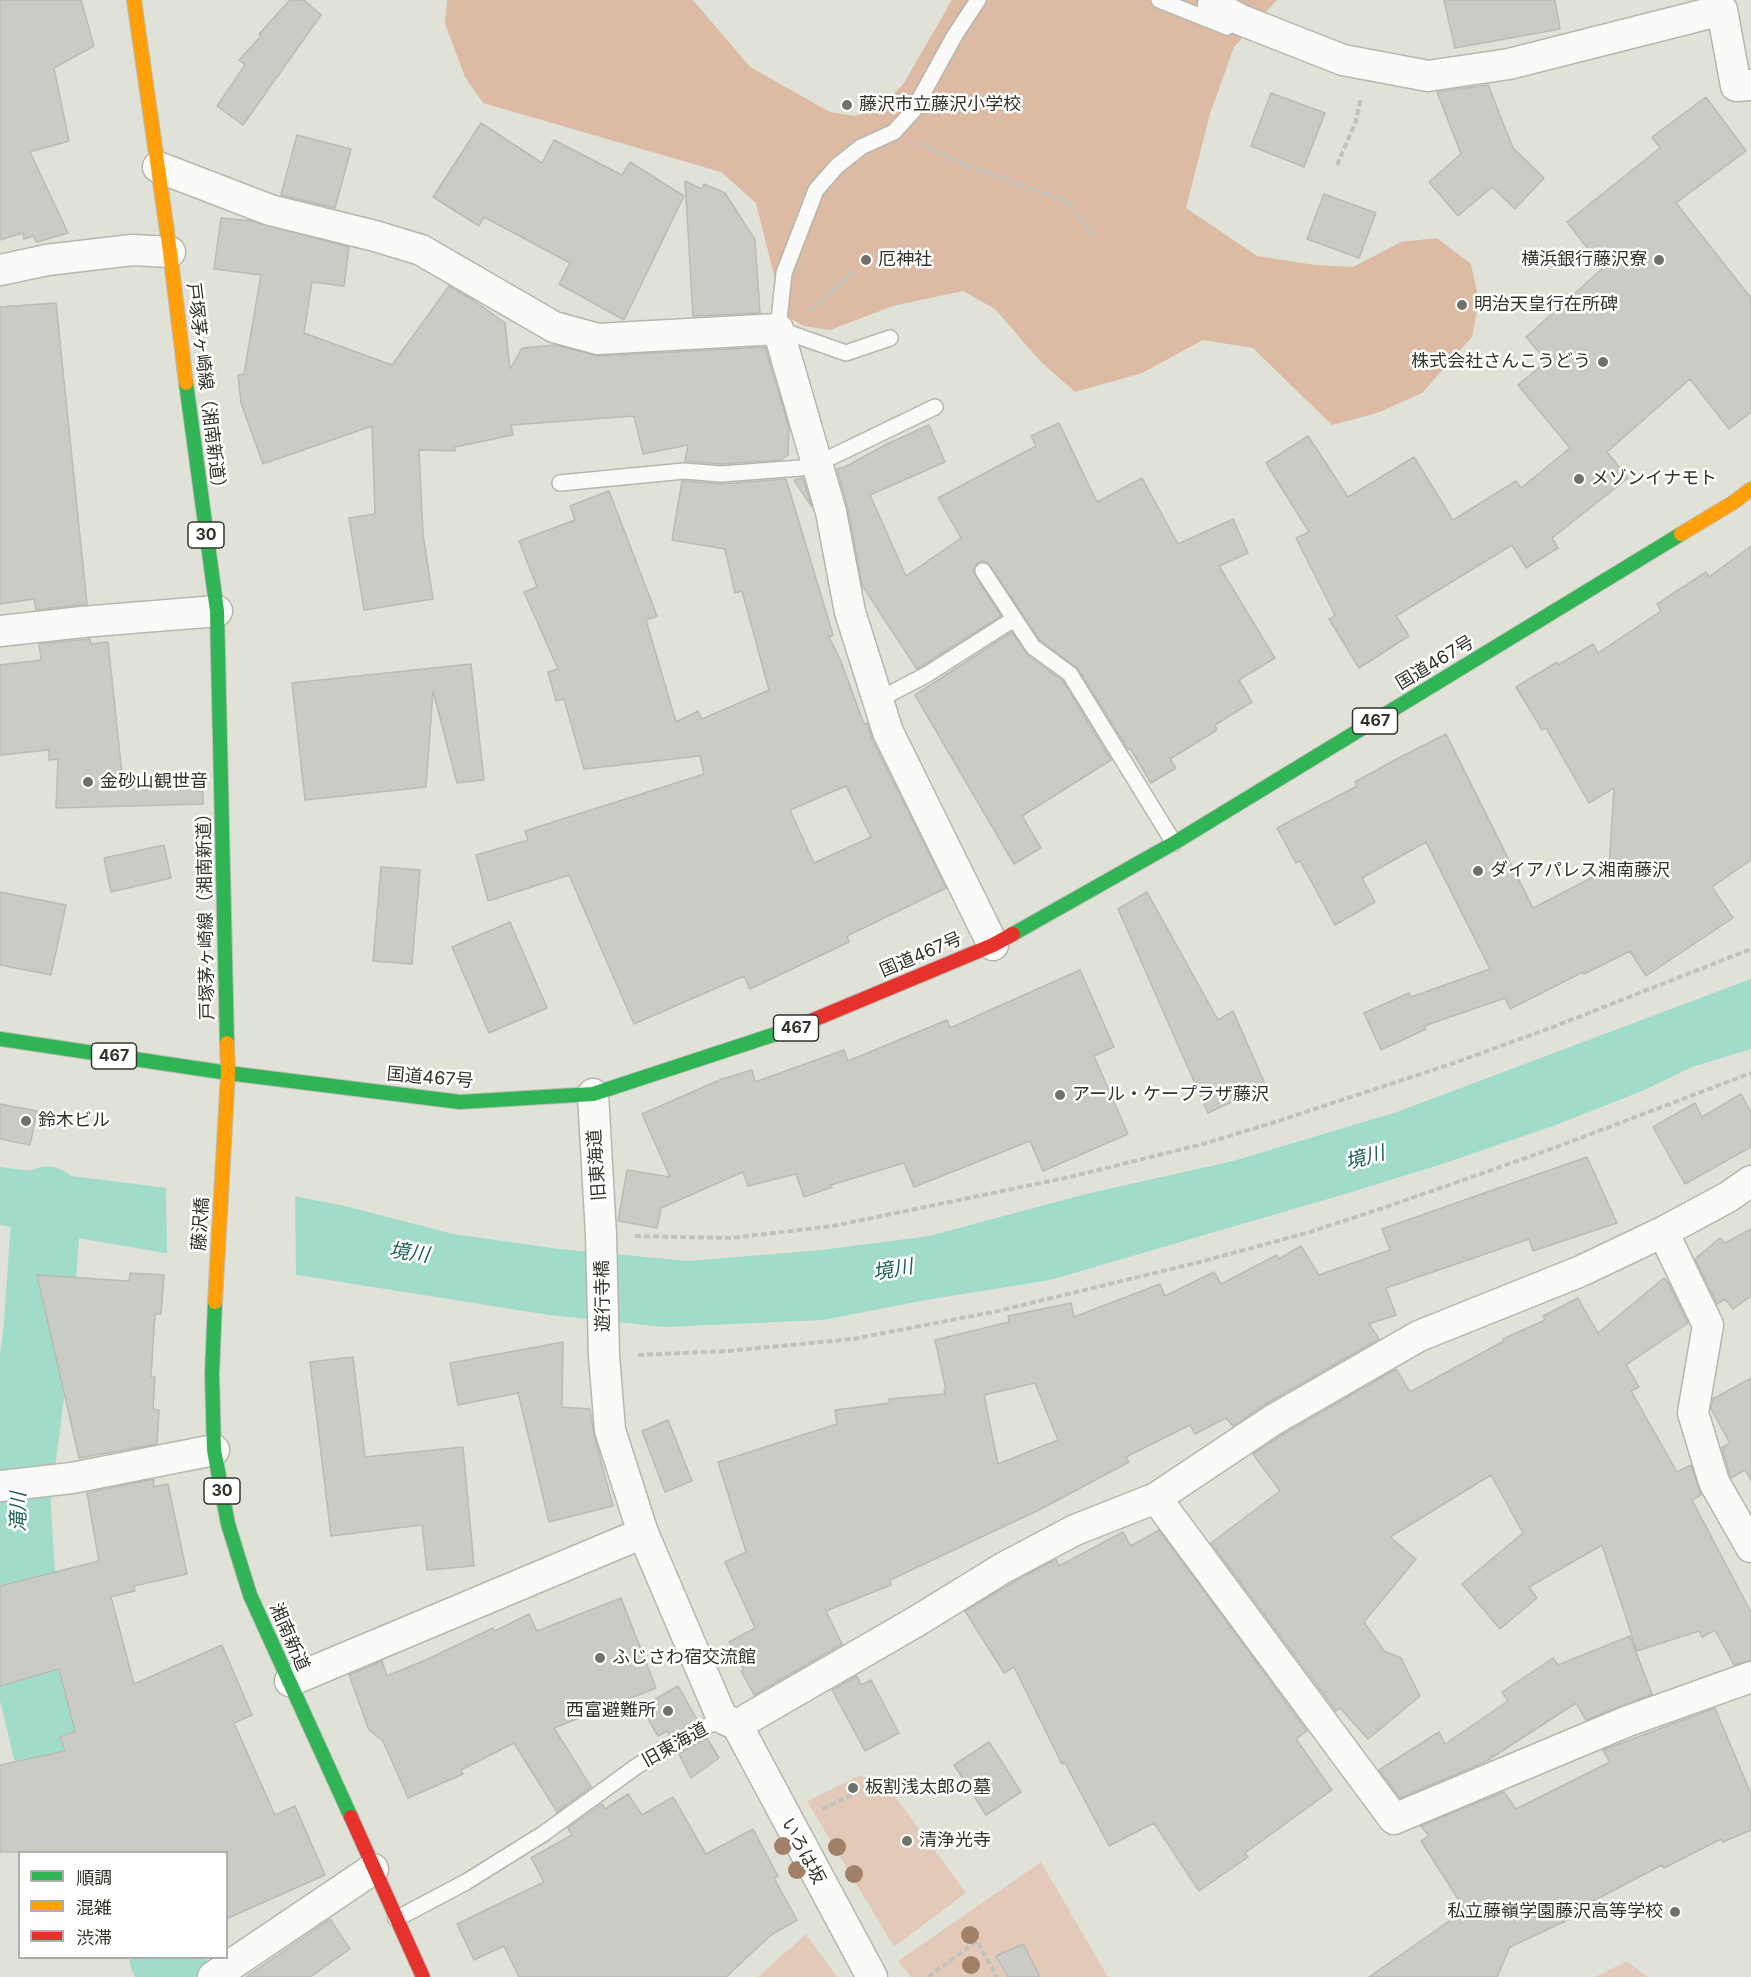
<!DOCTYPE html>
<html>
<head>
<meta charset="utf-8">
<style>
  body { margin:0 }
  #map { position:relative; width:1751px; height:1977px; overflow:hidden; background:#e0e2d7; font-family:Inter,"Noto Sans JP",sans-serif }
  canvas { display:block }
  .legend { position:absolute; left:18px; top:1851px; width:210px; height:108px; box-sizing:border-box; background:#fff; border:2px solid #aeaeab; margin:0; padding:8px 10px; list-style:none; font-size:18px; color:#34342c }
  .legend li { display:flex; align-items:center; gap:12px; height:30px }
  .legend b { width:30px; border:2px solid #aeaeab }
</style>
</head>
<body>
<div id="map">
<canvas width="1751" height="1977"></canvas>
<ul class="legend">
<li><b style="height:8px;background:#30b455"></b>順調</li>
<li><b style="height:8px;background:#ff9f0a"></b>混雑</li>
<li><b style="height:8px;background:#e5322d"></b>渋滞</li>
</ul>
</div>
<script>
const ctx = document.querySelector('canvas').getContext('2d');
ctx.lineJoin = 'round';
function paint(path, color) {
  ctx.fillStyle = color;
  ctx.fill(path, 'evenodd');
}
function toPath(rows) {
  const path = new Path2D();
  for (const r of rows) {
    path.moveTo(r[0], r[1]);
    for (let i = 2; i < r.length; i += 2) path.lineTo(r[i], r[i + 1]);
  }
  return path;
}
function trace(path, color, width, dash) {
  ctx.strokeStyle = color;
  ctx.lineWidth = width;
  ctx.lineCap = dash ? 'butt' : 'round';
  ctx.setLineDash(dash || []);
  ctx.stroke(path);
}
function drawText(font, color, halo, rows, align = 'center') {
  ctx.font = font + ' Inter,"Noto Sans JP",sans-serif';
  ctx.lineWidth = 5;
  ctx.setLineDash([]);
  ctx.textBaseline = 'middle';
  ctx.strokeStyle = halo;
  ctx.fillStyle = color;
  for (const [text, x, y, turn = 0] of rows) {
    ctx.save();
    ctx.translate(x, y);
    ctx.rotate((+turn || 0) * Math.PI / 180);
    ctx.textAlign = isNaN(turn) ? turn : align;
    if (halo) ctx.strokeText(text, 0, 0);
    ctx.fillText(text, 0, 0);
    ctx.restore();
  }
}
paint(toPath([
  [859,1776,883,1780,966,1893,894,1947,807,1801],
  [1041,1862,1108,1977,911,1977,898,1961],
  [806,1934,837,1977,758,1977],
  [1627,1961,1648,1977,1595,1977]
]), '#e3cab8');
paint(toPath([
  [447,0,693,0,750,67,830,112,854,116,880,109,904,83,952,0,1277,0,1234,47,1210,114,1186,208,1257,256,1315,265,1353,267,1401,242,1437,238,1471,264,1479,301,1472,337,1422,393,1377,413,1332,425,1253,348,1203,340,1142,373,1075,392,1040,361,995,309,963,291,893,306,830,330,804,326,784,315,756,203,721,172,483,103,465,77,445,24]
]), '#dcbaa3');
paint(toPath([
  [1751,979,1751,1049,1692,1067,1642,1091,1553,1126,1439,1165,1345,1194,1050,1280,926,1300,823,1320,665,1327,549,1315,272,1271,0,1225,0,1167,207,1193,263,1190,345,1206,453,1234,559,1249,688,1261,822,1250,929,1236,1086,1194,1233,1161,1397,1112]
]), '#a0dcc9');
paint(toPath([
  [166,1185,208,1190,263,1187,295,1193,296,1278,167,1256]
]), '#e0e2d7');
trace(toPath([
  [47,1201,38,1330,16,1501,26,1661,65,1824,77,1852],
  [164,1958,177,1977]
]), '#a0dcc9', 69);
const building = toPath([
  [0,0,81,0,94,46,54,68,69,141,30,152,68,233,37,242,33,236,24,239,23,233,0,240,0,0],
  [290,0,304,0,321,15,243,125,217,106,245,65,239,60,261,36,259,34,290,0],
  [1444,0,1555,0,1560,29,1455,48,1444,0],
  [1488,85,1513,148,1544,178,1515,209,1492,187,1458,216,1429,182,1461,154,1437,92,1488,85],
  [1271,93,1325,113,1304,167,1251,146,1271,93],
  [1706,97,1746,151,1676,203,1751,298,1751,412,1729,429,1690,379,1607,452,1628,478,1552,538,1558,548,1526,568,1512,545,1396,616,1409,636,1359,668,1329,619,1335,615,1296,538,1309,532,1266,463,1308,436,1348,497,1414,457,1453,520,1516,481,1521,488,1570,448,1518,385,1547,361,1526,337,1603,268,1567,222,1660,148,1652,137,1706,97],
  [481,123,542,163,554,140,622,175,630,162,684,196,624,320,559,284,570,263,484,217,479,226,433,197,481,123],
  [297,135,351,149,335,208,281,195,297,135],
  [685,181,702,189,704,184,725,193,755,240,760,313,693,316,685,181],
  [1324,194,1376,213,1359,258,1307,239,1324,194],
  [221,218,252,221,349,247,344,286,312,282,304,333,392,365,449,286,473,300,505,323,510,369,522,348,555,345,599,356,765,347,789,428,788,455,781,460,721,464,685,461,688,445,643,454,634,416,511,425,513,435,455,447,455,451,419,450,423,534,433,599,364,610,349,518,375,514,372,426,263,464,241,403,238,375,244,374,261,275,214,269,221,218],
  [56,303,87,604,36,610,34,599,0,604,0,307,56,303],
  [1059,423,1097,502,1142,478,1178,544,1233,519,1248,553,1219,566,1275,658,1239,680,1252,702,1215,725,1217,730,1170,759,1176,768,1151,783,1130,748,1128,749,1078,669,1040,640,988,563,982,561,977,563,973,572,1001,616,917,669,862,585,848,509,837,469,845,467,887,444,929,425,945,462,870,495,906,576,961,538,938,498,1036,446,1031,436,1059,423],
  [803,478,812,507,794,480,803,478],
  [786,479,833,635,829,637,840,659,864,724,867,723,872,739,946,888,847,936,849,942,750,989,744,976,634,1024,569,875,488,901,476,855,528,840,525,831,704,774,700,756,584,769,564,699,556,701,548,672,558,669,524,592,537,587,519,541,575,520,570,506,609,491,657,616,646,620,676,722,698,711,702,719,769,690,742,591,735,593,725,549,672,540,682,481,722,484,786,479],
  [846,786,871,837,814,863,790,810,846,786],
  [1751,546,1751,860,1712,887,1733,918,1646,976,1630,951,1584,974,1583,972,1510,1009,1505,998,1424,1026,1426,1029,1381,1050,1364,1013,1409,993,1411,997,1490,969,1426,842,1362,878,1375,902,1335,925,1300,861,1296,863,1277,828,1357,786,1355,782,1391,762,1446,734,1533,908,1609,869,1614,788,1589,803,1546,728,1542,730,1516,687,1557,662,1558,665,1593,644,1598,653,1661,611,1657,604,1706,572,1709,577,1751,546],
  [1012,632,1027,655,1063,681,1111,760,1022,816,1041,848,1014,864,915,695,1012,632],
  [90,639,91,644,108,642,122,774,203,792,203,804,56,808,58,759,49,760,49,750,0,755,0,665,41,660,39,644,90,639],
  [471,664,484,780,457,783,433,691,426,787,305,800,292,683,471,664],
  [164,845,171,878,111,892,104,858,164,845],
  [381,867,420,870,412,964,373,961,381,867],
  [0,892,66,905,51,975,0,965,0,892],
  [1147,892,1218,1020,1233,1011,1266,1086,1208,1113,1118,909,1147,892],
  [510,922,547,1008,489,1033,452,947,510,922],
  [1080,970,1114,1047,1094,1056,1128,1134,1043,1171,1030,1141,914,1187,904,1163,831,1185,832,1187,804,1197,796,1174,748,1186,743,1172,661,1208,657,1228,618,1221,627,1170,670,1177,642,1114,722,1079,752,1070,755,1082,844,1050,848,1061,947,1020,950,1028,1080,970],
  [1741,1094,1751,1112,1751,1147,1685,1184,1653,1127,1695,1103,1702,1117,1741,1094],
  [0,1104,37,1111,30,1145,0,1139,0,1104],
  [1587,1157,1617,1223,1533,1251,1529,1239,1386,1288,1396,1315,1369,1324,1379,1339,1264,1405,1233,1426,1226,1418,1195,1434,1190,1425,1126,1457,1129,1462,1041,1509,890,1580,891,1585,826,1611,842,1644,754,1695,741,1671,744,1670,729,1642,755,1628,725,1562,746,1552,718,1462,837,1424,835,1410,890,1403,889,1399,945,1394,944,1390,946,1390,935,1340,1009,1322,1008,1316,1071,1303,1074,1317,1160,1284,1165,1296,1214,1272,1221,1284,1277,1255,1279,1259,1301,1246,1319,1275,1390,1250,1382,1229,1587,1157],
  [1035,1383,1058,1440,998,1464,984,1395,1035,1383],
  [1751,1229,1751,1296,1733,1309,1725,1299,1717,1304,1695,1259,1720,1238,1725,1243,1751,1229],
  [130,1273,164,1275,161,1314,155,1314,151,1377,155,1377,153,1409,159,1410,157,1444,79,1458,37,1275,129,1281,130,1273],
  [1664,1278,1668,1282,1688,1323,1626,1365,1639,1387,1631,1391,1677,1472,1691,1465,1701,1495,1692,1500,1751,1612,1751,1660,1734,1665,1715,1630,1702,1637,1699,1631,1637,1651,1602,1545,1529,1587,1537,1598,1500,1629,1462,1584,1523,1533,1491,1475,1390,1537,1416,1559,1364,1622,1384,1651,1401,1658,1420,1696,1368,1739,1340,1708,1336,1711,1211,1543,1280,1491,1253,1454,1282,1435,1396,1369,1410,1392,1504,1341,1503,1339,1545,1320,1543,1316,1578,1298,1598,1333,1664,1278],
  [563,1342,562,1407,590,1409,594,1435,613,1506,549,1522,518,1393,458,1405,450,1363,563,1342],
  [353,1357,365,1457,463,1447,474,1566,427,1570,422,1525,331,1536,310,1362,353,1357],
  [1751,1378,1751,1480,1745,1470,1731,1478,1730,1475,1722,1448,1730,1443,1711,1409,1713,1399,1751,1378],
  [668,1420,692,1481,665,1492,642,1431,668,1420],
  [154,1479,153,1487,168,1484,187,1574,134,1586,135,1591,111,1597,134,1684,222,1645,252,1715,234,1723,275,1815,295,1806,325,1875,226,1919,226,1852,0,1852,0,1765,65,1751,60,1737,75,1731,59,1669,0,1686,0,1586,99,1561,87,1493,154,1479],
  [1159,1530,1307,1731,1296,1739,1332,1790,1245,1853,1248,1857,1199,1891,1154,1823,1109,1846,1065,1763,1062,1764,1014,1667,1004,1673,965,1611,1012,1583,1056,1559,1059,1566,1123,1532,1131,1546,1159,1530],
  [621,1598,656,1688,554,1728,591,1787,557,1812,514,1743,461,1770,463,1774,408,1798,383,1741,369,1730,349,1675,382,1661,387,1676,428,1659,493,1628,495,1631,529,1614,537,1631,621,1598],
  [1630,1636,1652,1694,1586,1720,1576,1703,1485,1762,1400,1798,1379,1770,1439,1732,1445,1744,1508,1701,1502,1692,1553,1658,1558,1665,1630,1636],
  [857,1676,861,1685,871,1680,899,1733,865,1751,832,1690,857,1676],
  [678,1686,698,1721,670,1736,667,1731,658,1736,641,1707,678,1686],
  [1715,1708,1751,1794,1751,1830,1723,1842,1721,1839,1664,1868,1662,1865,1570,1913,1572,1918,1510,1947,1497,1977,1369,1977,1465,1910,1421,1841,1429,1836,1421,1826,1504,1792,1516,1809,1610,1762,1603,1750,1715,1708],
  [707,1738,719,1758,691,1778,679,1754,707,1738],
  [989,1742,1021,1792,986,1815,954,1765,989,1742],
  [628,1794,642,1815,673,1797,706,1854,753,1829,778,1876,774,1878,797,1920,771,1935,726,1977,519,1977,504,1946,474,1960,457,1924,544,1882,531,1858,572,1835,568,1828,602,1804,605,1809,628,1794],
  [330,1919,350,1949,310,1977,246,1977,330,1919],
  [1023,1944,1040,1977,1008,1977,996,1956,1023,1944]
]);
paint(building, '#c8ccc4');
trace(building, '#b8bcb4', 1.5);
const lane = toPath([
  [1159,0,1227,27],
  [890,338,846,353,778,329,784,273,816,190,837,166,861,147,894,132,913,111,955,35,978,0],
  [560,483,684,471,721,474,801,468,817,464,935,407],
  [983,571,1033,647,1070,674,1174,843],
  [878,700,926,675,1014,619],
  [396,1919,466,1882,543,1834,637,1766,722,1718]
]);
const street = toPath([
  [1213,5,1241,20,1343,60,1428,76,1509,64,1722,10,1736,86,1751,85],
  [158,167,270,210,375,236,421,250,554,327,598,339,778,329,831,512,850,612,888,732,993,945],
  [0,270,47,260,132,250,170,252],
  [0,631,82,622,217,611],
  [593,1094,601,1235,604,1356,610,1430,643,1533,722,1718,737,1725,917,1621,1003,1568,1075,1530,1156,1498,1273,1420,1419,1336,1581,1271,1663,1232,1728,1197,1751,1181],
  [1663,1232,1708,1325,1693,1413,1714,1482,1751,1547],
  [0,1486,72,1478,214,1450],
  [1156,1498,1394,1819,1628,1721,1751,1677],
  [290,1681,643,1533],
  [737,1725,872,1977],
  [213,1977,373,1869]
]);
const fast = toPath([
  [186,383,217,611,227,1043],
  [1013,934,1174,843,1681,534],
  [0,1039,228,1073,460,1102,593,1094,794,1028],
  [215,1302,212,1374,214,1450,228,1524,250,1595,351,1817]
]);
const slow = toPath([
  [134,0,170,252,186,383],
  [1681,534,1734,502,1751,489],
  [215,1302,228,1073,227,1043]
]);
const jam = toPath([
  [794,1028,993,945,1013,934],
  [351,1817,423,1977]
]);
trace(lane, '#b5b7ae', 18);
trace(street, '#b5b7ae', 33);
trace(fast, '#bcbdb7', 16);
trace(slow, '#bcbdb7', 16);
trace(jam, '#bcbdb7', 16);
trace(toPath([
  [919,143,966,165,1068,202,1093,236],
  [1337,165,1356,121,1361,97],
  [810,311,854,271],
  [635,1236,731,1238,833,1226,1070,1177,1203,1144,1272,1123,1454,1063,1553,1027,1751,949],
  [638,1355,728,1351,853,1339,998,1311,1200,1262,1310,1232,1392,1205,1554,1148,1751,1073],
  [822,1809,866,1788],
  [928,1977,977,1941,997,1977]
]), '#c1c2bc', 4, [6, 3]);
trace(lane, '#fafbf9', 15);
trace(street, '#fafbf9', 30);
trace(fast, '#30b455', 14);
trace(slow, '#ff9f0a', 14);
trace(jam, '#e5322d', 14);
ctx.fillStyle = '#a08168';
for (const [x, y] of [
  [783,1846],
  [837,1847],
  [797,1870],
  [854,1874],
  [970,1935],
  [971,1965]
]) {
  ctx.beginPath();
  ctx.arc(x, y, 9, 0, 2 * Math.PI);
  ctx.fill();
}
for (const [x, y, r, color] of [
  [847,105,6,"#707168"],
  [866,260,6,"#707168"],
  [1659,260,6,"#707168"],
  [1462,305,6,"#707168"],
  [1603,362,6,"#707168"],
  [1579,479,6,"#707168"],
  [88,782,6,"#707168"],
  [1478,871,6,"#707168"],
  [1060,1095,6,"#707168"],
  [26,1121,6,"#707168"],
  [600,1658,6,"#707168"],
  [668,1711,6,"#707168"],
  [853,1788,6,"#707168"],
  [907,1841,6,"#707168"],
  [1675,1912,6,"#707168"]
]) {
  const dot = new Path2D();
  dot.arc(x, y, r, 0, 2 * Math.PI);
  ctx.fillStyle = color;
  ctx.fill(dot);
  trace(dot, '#fff', 2);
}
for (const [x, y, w] of [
  [206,535,36],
  [1375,721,45],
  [796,1028,45],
  [114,1056,45],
  [222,1491,36]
]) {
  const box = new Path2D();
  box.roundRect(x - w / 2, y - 13, w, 26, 4.5);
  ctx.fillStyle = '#fff';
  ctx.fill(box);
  trace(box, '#34342c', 1.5);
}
drawText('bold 16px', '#34342c', null, [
  ["30",206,535],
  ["467",1375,721],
  ["467",796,1028],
  ["467",114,1056],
  ["30",222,1491]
]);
drawText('18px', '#34342c', '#fff', [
  ["藤沢市立藤沢小学校",859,105],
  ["厄神社",878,260],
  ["横浜銀行藤沢寮",1647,260,"right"],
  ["明治天皇行在所碑",1474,305],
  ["株式会社さんこうどう",1591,362,"right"],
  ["メゾンイナモト",1591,479],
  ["金砂山観世音",100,782],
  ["ダイアパレス湘南藤沢",1490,871],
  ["アール・ケープラザ藤沢",1072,1095],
  ["鈴木ビル",38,1121],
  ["ふじさわ宿交流館",612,1658],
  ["西富避難所",656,1711,"right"],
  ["板割浅太郎の墓",865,1788],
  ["清浄光寺",919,1841],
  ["私立藤嶺学園藤沢高等学校",1663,1912,"right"]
], 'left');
drawText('18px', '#34342c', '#fff', [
  ["戸塚茅ヶ崎線（湘南新道）",206,390,83],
  ["国道467号",1435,663,-31],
  ["戸塚茅ヶ崎線（湘南新道）",206,912,-91],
  ["国道467号",921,955,-23],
  ["国道467号",430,1078,5],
  ["旧東海道",597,1165,-94],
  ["藤沢橋",201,1224,-86],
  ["遊行寺橋",603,1296,-91],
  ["湘南新道",289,1637,66],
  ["旧東海道",675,1745,-29],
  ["いろは坂",803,1851,62]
]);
drawText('italic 20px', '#216455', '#fff', [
  ["境川",1365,1158,-15],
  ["境川",409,1253,8],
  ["境川",893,1270,-10],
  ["滝川",19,1512,-90]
]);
</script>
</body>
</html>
